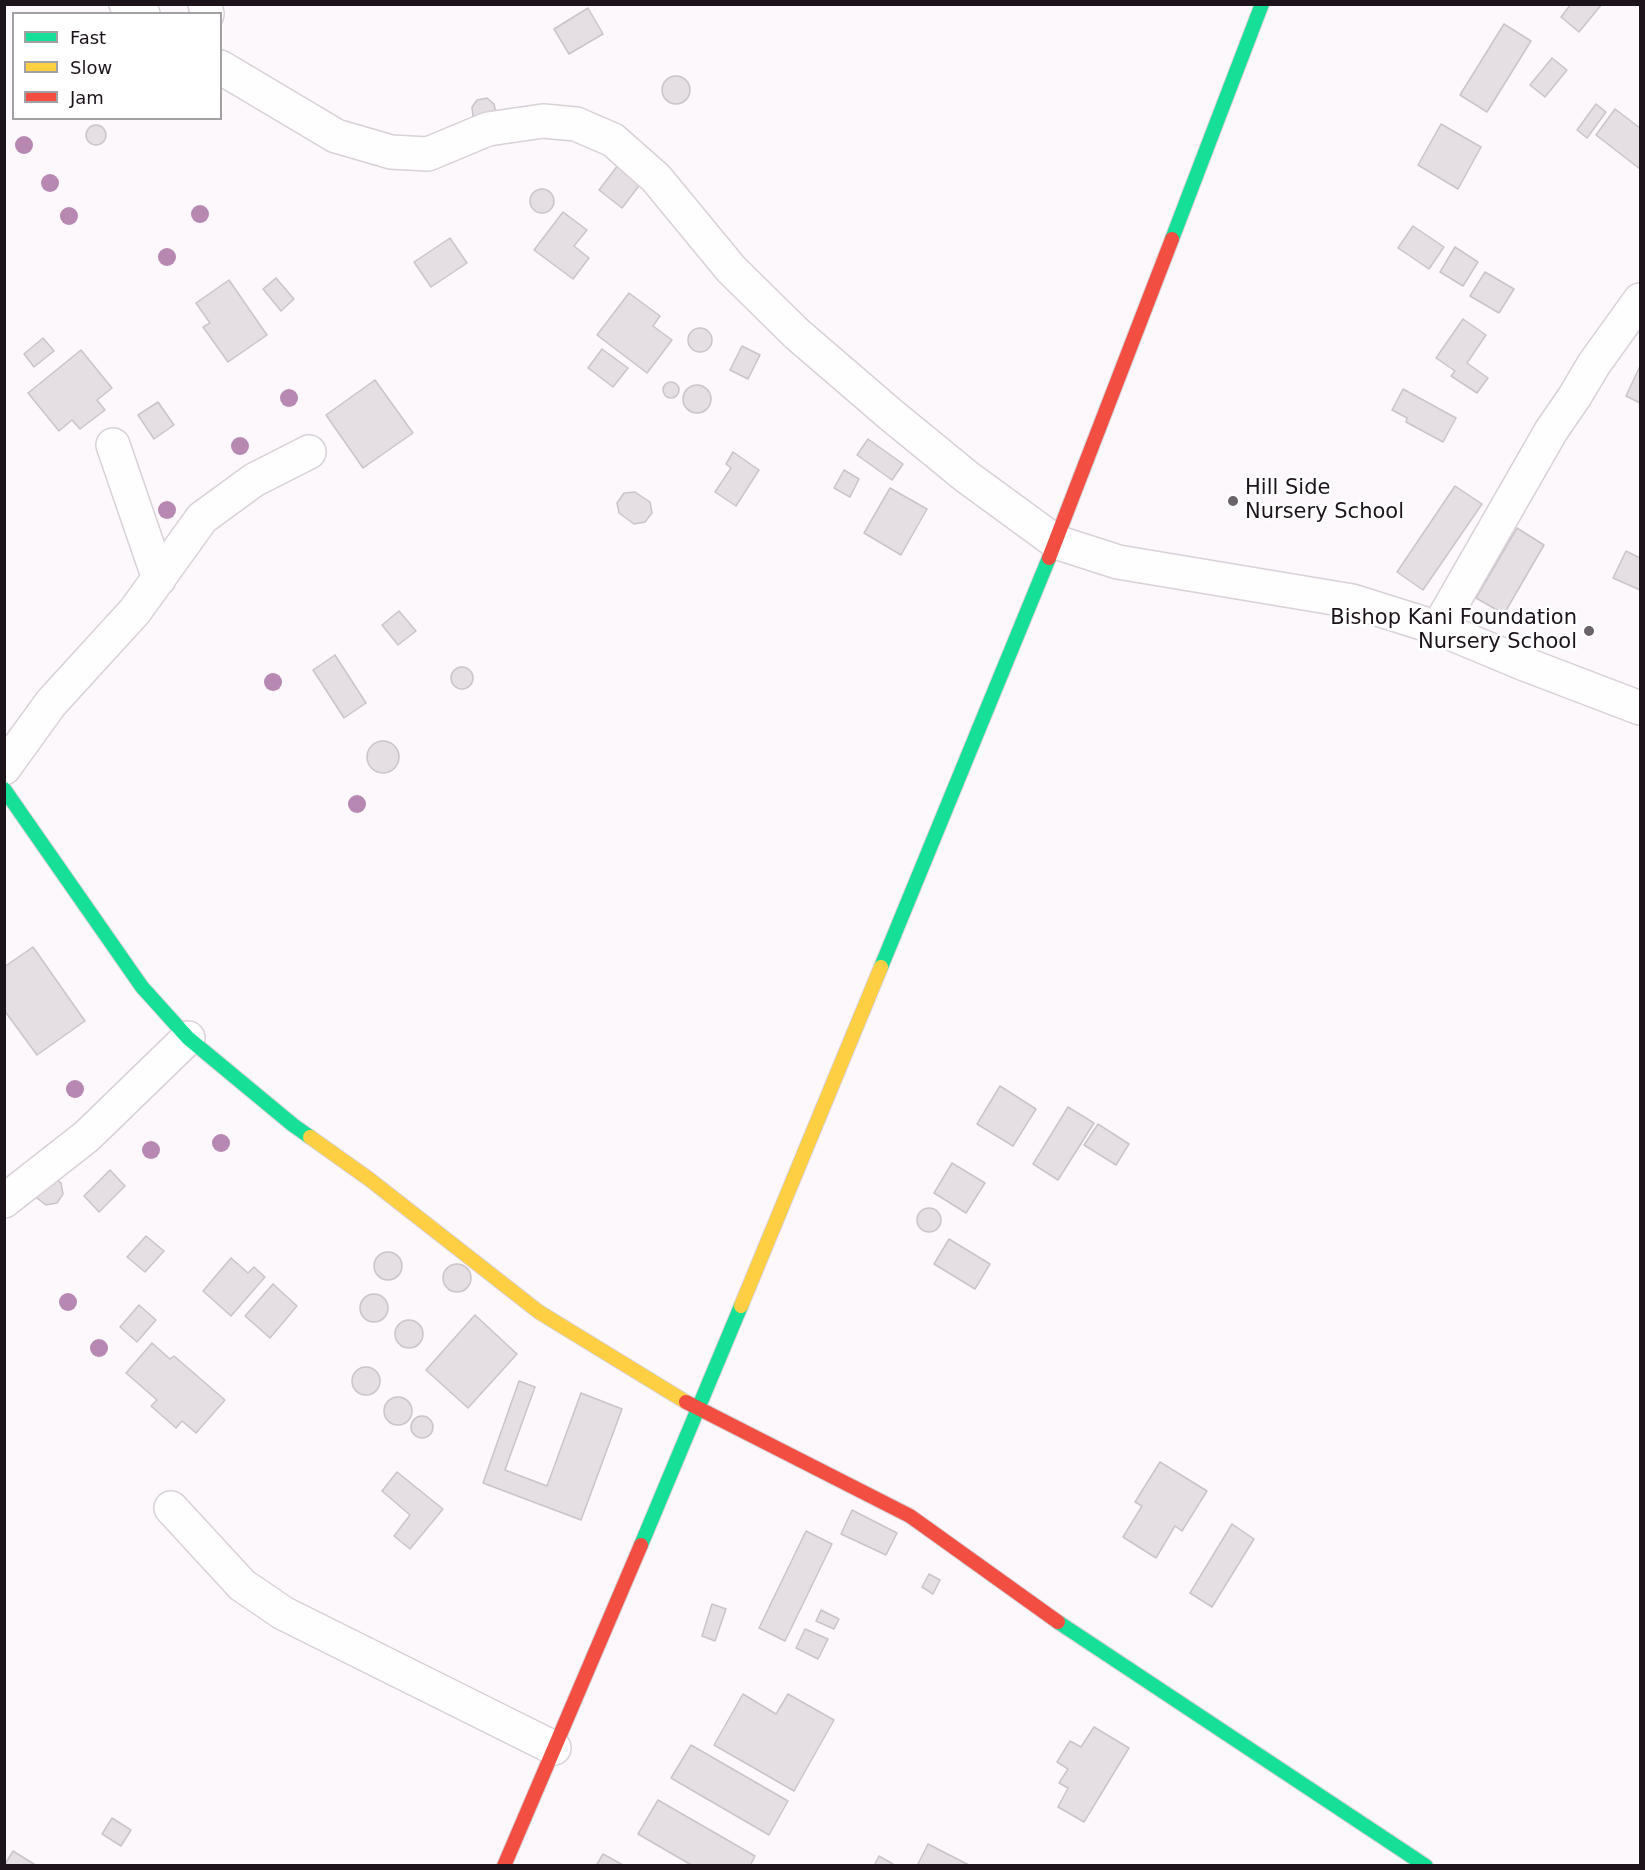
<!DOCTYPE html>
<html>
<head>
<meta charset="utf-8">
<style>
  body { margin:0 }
  #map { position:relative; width:1645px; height:1870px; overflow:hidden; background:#fcf8fb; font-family:"DejaVu Sans",sans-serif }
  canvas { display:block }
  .frame { position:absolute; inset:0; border:6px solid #1c131b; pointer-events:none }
  .legend { position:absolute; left:12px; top:12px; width:210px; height:108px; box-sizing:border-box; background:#fff; border:2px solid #a4a1a4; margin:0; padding:8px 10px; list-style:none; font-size:18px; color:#1c131b }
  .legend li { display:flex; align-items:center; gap:12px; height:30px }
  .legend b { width:30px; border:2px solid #a4a1a4 }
</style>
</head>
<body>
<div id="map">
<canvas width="1645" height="1870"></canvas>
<div class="frame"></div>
<ul class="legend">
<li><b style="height:8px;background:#16e098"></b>Fast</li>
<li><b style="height:8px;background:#ffcf43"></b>Slow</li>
<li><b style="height:8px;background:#f24e42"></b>Jam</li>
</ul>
</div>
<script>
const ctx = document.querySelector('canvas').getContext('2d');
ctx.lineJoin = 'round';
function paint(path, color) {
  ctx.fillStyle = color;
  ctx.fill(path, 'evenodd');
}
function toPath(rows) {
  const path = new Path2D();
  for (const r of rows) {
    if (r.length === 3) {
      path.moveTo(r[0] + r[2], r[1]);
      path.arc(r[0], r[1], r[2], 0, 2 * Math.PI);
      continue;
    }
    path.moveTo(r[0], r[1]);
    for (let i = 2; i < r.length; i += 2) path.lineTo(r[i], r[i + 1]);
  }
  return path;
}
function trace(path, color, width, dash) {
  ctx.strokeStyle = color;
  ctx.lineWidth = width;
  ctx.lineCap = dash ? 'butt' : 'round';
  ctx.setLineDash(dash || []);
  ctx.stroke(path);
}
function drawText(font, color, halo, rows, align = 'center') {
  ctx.font = font + ' "DejaVu Sans",sans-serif';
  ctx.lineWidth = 5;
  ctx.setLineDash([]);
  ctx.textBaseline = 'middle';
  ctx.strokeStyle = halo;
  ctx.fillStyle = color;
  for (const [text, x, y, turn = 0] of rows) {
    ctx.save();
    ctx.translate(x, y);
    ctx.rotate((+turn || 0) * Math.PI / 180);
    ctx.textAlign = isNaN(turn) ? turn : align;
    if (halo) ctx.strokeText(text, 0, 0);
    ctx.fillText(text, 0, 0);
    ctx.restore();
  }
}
const building = toPath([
  [1571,4,1602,4,1579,32,1561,17,1571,4],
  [588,8,603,34,569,54,554,29,588,8],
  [1504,24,1531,41,1487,112,1460,95,1504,24],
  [1552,58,1567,70,1545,97,1530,85,1552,58],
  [676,90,14],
  [487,98,494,104,496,113,481,122,473,117,472,107,477,100,487,98],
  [1596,104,1606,112,1587,138,1577,130,1596,104],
  [1615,109,1640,128,1640,169,1596,135,1615,109],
  [1441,124,1481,147,1458,189,1418,165,1441,124],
  [96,135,10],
  [622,160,645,178,622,208,599,190,622,160],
  [542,201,12],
  [563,212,587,230,574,246,589,258,573,279,534,250,563,212],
  [1413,226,1444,247,1429,269,1398,248,1413,226],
  [450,238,467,263,431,287,414,262,450,238],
  [1455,247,1478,262,1463,286,1440,272,1455,247],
  [1485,272,1514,289,1499,313,1470,296,1485,272],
  [276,278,294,299,281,311,263,289,276,278],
  [229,280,267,335,228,362,203,327,210,323,196,303,229,280],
  [629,293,660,316,653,326,672,340,647,373,597,335,629,293],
  [1463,319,1486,335,1467,363,1488,378,1477,393,1451,376,1455,371,1436,358,1463,319],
  [700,340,12],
  [43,338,54,351,34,367,24,354,43,338],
  [742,346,760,355,748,379,730,370,742,346],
  [602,349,628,368,613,387,588,368,602,349],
  [81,350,112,388,97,400,105,410,80,429,72,420,59,431,28,393,81,350],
  [1640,366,1640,403,1626,396,1640,366],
  [375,380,413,433,363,468,326,415,375,380],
  [671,390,8],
  [697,399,14],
  [1403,389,1456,418,1443,442,1406,422,1407,418,1392,410,1403,389],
  [158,402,174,425,154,439,138,415,158,402],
  [868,439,903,464,892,480,857,455,868,439],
  [733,452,759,470,736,506,715,492,731,468,726,464,733,452],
  [844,470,859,479,850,497,834,488,844,470],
  [1455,486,1482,504,1423,590,1397,572,1455,486],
  [890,488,927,509,901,555,864,533,890,488],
  [635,492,650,502,652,513,645,522,634,524,619,513,617,503,624,493,635,492],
  [1517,528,1544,545,1504,614,1476,598,1517,528],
  [1626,551,1640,558,1640,590,1613,578,1626,551],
  [399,611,416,631,398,645,382,625,399,611],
  [335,655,366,703,344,718,313,670,335,655],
  [462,678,11],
  [383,757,16],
  [33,947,85,1021,37,1055,4,1010,4,967,33,947],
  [1000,1086,1036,1109,1013,1146,977,1124,1000,1086],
  [1068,1107,1094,1123,1058,1180,1033,1164,1068,1107],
  [1098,1124,1129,1144,1116,1165,1084,1145,1098,1124],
  [952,1163,985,1183,966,1213,934,1193,952,1163],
  [110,1170,125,1186,99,1212,84,1196,110,1170],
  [52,1176,61,1183,63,1194,57,1203,46,1205,37,1198,35,1187,52,1176],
  [929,1220,12],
  [146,1236,164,1251,145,1272,127,1257,146,1236],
  [949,1239,990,1264,975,1289,934,1264,949,1239],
  [388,1266,14],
  [231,1258,248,1273,254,1267,265,1277,231,1316,203,1291,231,1258],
  [457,1278,14],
  [273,1284,297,1306,270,1338,245,1316,273,1284],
  [374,1308,14],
  [139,1305,156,1320,137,1342,120,1327,139,1305],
  [475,1315,517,1354,468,1408,426,1370,475,1315],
  [409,1334,14],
  [152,1343,170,1359,174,1356,225,1400,196,1433,182,1421,176,1428,151,1406,157,1400,126,1373,152,1343],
  [366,1381,14],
  [519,1381,535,1387,505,1470,547,1486,581,1393,622,1409,581,1520,483,1483,519,1381],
  [398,1411,14],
  [422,1427,11],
  [1160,1462,1207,1491,1182,1531,1175,1526,1156,1558,1123,1537,1142,1506,1135,1502,1160,1462],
  [397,1472,443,1509,410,1549,394,1536,410,1515,382,1491,397,1472],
  [852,1510,897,1533,886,1555,841,1534,852,1510],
  [1232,1524,1254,1539,1212,1607,1190,1593,1232,1524],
  [806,1531,832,1544,785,1641,759,1628,806,1531],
  [929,1574,940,1580,933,1594,922,1587,929,1574],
  [712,1604,726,1609,715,1641,702,1636,712,1604],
  [821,1610,839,1619,834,1629,816,1621,821,1610],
  [805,1629,828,1639,818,1659,796,1648,805,1629],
  [743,1694,776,1714,788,1694,834,1720,794,1791,714,1745,743,1694],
  [1094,1727,1129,1748,1084,1822,1058,1807,1068,1788,1059,1783,1068,1769,1057,1762,1070,1741,1081,1747,1094,1727],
  [691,1745,788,1801,769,1835,671,1778,691,1745],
  [658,1800,755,1856,750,1866,693,1866,638,1834,658,1800],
  [112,1818,131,1830,121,1846,102,1834,112,1818],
  [928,1844,969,1865,969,1866,917,1866,928,1844],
  [13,1851,37,1866,4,1866,13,1851],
  [603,1854,623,1865,596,1866,603,1854],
  [879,1856,893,1864,892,1866,874,1866,879,1856]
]);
paint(building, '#e5dee3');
trace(building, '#cbc4ca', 1.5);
const street = toPath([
  [126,4,143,14],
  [205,4,207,14],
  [220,67,336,136,391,152,428,154,488,129,543,121,576,124,613,140,656,178,731,269,797,334,890,414,967,477,1056,542,1118,562,1352,601,1438,628,1522,663,1640,708],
  [113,445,159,579],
  [1438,628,1551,431,1575,396,1594,364,1640,300],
  [4,768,51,703,135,611,202,518,254,480,309,452],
  [4,1201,87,1136,188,1038],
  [171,1508,242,1585,283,1613,554,1748]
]);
const fast = toPath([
  [1172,239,1262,4],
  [4,789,142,987,188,1038,293,1125,310,1137],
  [881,967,1049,558],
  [641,1545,741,1306],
  [1058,1622,1426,1866]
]);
const slow = toPath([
  [310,1137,369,1179,539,1312,686,1402],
  [741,1306,881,967]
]);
const jam = toPath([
  [1049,558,1172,239],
  [686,1402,910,1516,1058,1622],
  [504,1866,641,1545]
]);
trace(street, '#d9d1d8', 36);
trace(fast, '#d9d1d8', 16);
trace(slow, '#d9d1d8', 16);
trace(jam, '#d9d1d8', 16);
trace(street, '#fffefe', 33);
trace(fast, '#16e098', 14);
trace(slow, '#ffcf43', 14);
trace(jam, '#f24e42', 14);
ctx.fillStyle = '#b688b2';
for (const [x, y] of [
  [24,145],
  [50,183],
  [200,214],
  [69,216],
  [167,257],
  [289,398],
  [240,446],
  [167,510],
  [273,682],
  [357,804],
  [75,1089],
  [221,1143],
  [151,1150],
  [68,1302],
  [99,1348]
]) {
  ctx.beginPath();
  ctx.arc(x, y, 9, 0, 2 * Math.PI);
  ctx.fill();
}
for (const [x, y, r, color] of [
  [1233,501,6,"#6a6369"],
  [1589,631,6,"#6a6369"]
]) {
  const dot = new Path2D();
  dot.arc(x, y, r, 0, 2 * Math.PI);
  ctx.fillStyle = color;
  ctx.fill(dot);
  trace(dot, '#fff', 2);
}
drawText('21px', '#1c131b', '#fff', [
  ["Hill Side",1245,489],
  ["Nursery School",1245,513],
  ["Bishop Kani Foundation",1577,619,"right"],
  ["Nursery School",1577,643,"right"]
], 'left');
</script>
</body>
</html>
